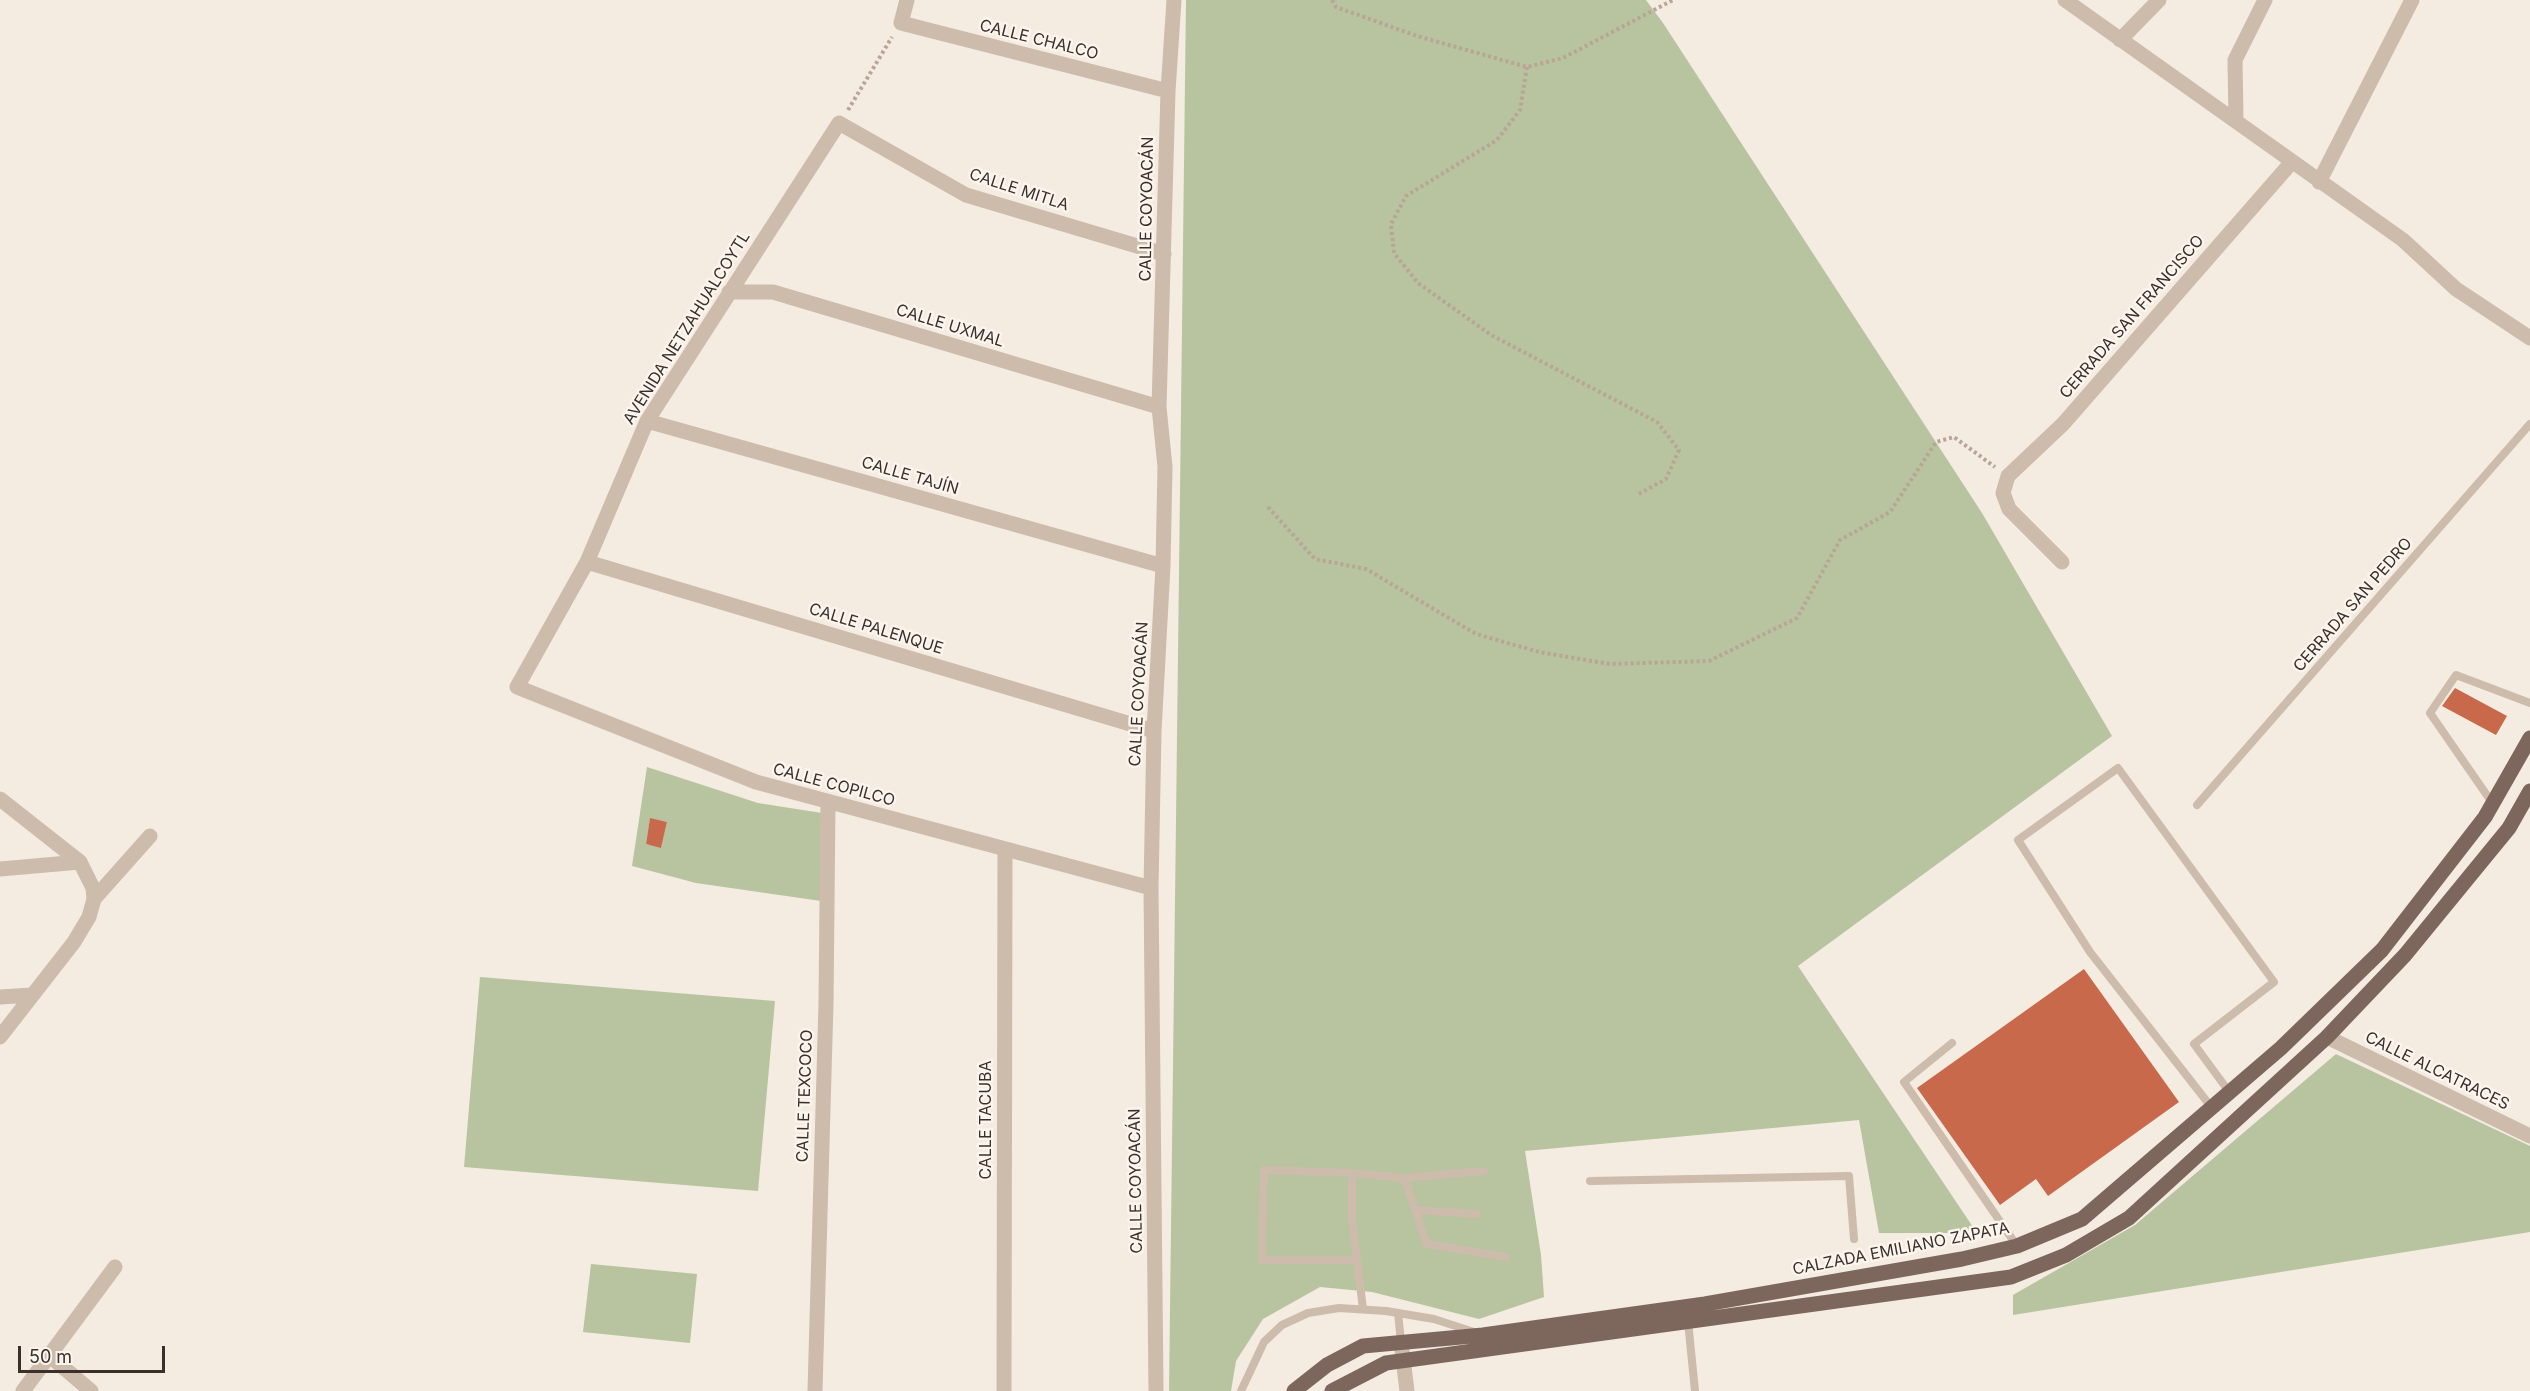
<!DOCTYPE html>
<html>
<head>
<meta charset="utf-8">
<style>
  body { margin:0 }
  #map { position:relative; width:2530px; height:1391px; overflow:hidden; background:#f4ebe1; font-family:Inter,sans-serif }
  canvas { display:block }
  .scale { position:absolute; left:18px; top:1346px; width:147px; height:27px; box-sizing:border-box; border:3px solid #3b302b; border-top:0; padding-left:8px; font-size:18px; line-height:21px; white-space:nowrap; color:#3b302b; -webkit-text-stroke:4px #fbf5ee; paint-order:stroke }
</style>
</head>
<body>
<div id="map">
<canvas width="2530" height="1391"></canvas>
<div class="scale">50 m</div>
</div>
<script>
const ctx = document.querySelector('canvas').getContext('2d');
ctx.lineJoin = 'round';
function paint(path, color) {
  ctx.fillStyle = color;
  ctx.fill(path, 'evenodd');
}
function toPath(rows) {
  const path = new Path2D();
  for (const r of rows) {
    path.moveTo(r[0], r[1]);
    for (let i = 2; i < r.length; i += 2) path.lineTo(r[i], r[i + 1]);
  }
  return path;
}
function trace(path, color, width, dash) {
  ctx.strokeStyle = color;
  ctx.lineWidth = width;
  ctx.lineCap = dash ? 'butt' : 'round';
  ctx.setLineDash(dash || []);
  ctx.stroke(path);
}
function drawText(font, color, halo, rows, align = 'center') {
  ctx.font = font + ' Inter,sans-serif';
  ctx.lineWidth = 5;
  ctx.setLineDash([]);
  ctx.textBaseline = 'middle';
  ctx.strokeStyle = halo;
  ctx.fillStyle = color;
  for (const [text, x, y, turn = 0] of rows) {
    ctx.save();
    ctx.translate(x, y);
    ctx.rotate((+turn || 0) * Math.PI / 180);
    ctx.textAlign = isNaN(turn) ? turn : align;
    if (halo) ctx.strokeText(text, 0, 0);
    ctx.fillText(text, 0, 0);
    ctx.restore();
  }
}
paint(toPath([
  [1186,0,1646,0,1663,23,1982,513,2112,736,1798,966,1977,1233,1879,1233,1859,1120,1525,1151,1541,1255,1544,1297,1479,1319,1372,1292,1320,1287,1263,1319,1236,1361,1231,1391,1169,1391],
  [647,767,758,803,822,813,821,901,696,883,632,866],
  [650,819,667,822,661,847,646,844],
  [480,977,775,1001,758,1191,464,1167],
  [2336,1054,2530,1146,2530,1232,2013,1315,2013,1295,2135,1225],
  [591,1264,697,1274,690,1343,583,1332]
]), '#b8c4a0');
paint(toPath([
  [2455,688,2507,716,2496,735,2442,706],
  [650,818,667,822,661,848,646,844],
  [2084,969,2179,1102,2048,1196,2036,1179,2000,1205,1917,1088]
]), '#c8694b');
trace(toPath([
  [1332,0,1336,7,1417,36,1527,67,1563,58,1673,0],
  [1527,67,1520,110,1497,140,1406,196,1391,224,1394,253,1418,283,1491,335,1657,422,1679,450,1666,479,1637,495],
  [848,110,892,37],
  [1268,507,1315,559,1366,569,1476,634,1539,652,1610,664,1709,661,1797,618,1840,540,1890,512,1936,442,1954,437,1995,467]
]), '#b9a596', 4, [3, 3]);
trace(toPath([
  [2493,804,2430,713,2456,675,2530,703],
  [2197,805,2530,424],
  [1952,1043,1904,1082,2017,1246],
  [2212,1108,2090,952,2018,840,2118,768,2274,982,2194,1044,2230,1093],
  [1352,1173,1264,1170,1262,1260,1356,1260],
  [1404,1178,1427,1244,1506,1257],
  [1590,1181,1849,1176,1854,1239],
  [1415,1210,1477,1214],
  [1363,1309,1352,1220,1352,1173,1404,1178,1484,1171],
  [1398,1313,1401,1342],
  [1688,1321,1695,1391],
  [1241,1391,1264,1342,1282,1325,1308,1313,1339,1308,1386,1311,1434,1319,1477,1333]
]), '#cdbbac', 8);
trace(toPath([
  [907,0,901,23,1168,91],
  [2065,0,2403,240,2456,289,2530,338],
  [2120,40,2159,0],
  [2236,120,2235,60,2265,0],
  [2319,182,2412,0],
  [729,292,773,292,1159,407],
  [647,421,1163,566],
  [587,562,1154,731],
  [2062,562,2009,509,2003,493,2008,476,2063,424,2291,163],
  [0,799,80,862,93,888,94,899],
  [0,869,80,862],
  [1151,888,756,782,517,687,587,562,647,421,839,123,966,195,1164,254],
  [0,997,32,995],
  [0,1037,74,942,89,917,94,899,150,836],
  [2327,1037,2530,1136],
  [1401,1342,1407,1391],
  [50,1356,91,1391],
  [23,1391,115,1267],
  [815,1391,826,1003,828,803],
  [1004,1391,1005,849],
  [1156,1391,1151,888,1154,731,1163,566,1165,467,1159,407,1168,91,1174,0]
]), '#cdbbac', 15);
trace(toPath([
  [1294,1391,1327,1365,1363,1346,1483,1335,1705,1304,1962,1259,2017,1246,2082,1219,2281,1048,2382,950,2485,817,2530,738],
  [1332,1391,1386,1363,2011,1277,2066,1255,2129,1218,2327,1037,2405,955,2509,828,2530,791]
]), '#7d675c', 15);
drawText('16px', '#3b302b', '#fbf5ee', [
  ["CALLE CHALCO",1039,40,14],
  ["CALLE MITLA",1019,190,18],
  ["CALLE COYOACÁN",1147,209,-89],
  ["CERRADA SAN FRANCISCO",2132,317,-49],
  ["CALLE UXMAL",950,326,17],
  ["AVENIDA NETZAHUALCOYTL",687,328,-58],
  ["CALLE TAJÍN",910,476,16],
  ["CERRADA SAN PEDRO",2353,605,-49],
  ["CALLE PALENQUE",876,629,17],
  ["CALLE COYOACÁN",1139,694,-87],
  ["CALLE COPILCO",834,785,15],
  ["CALLE ALCATRACES",2437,1071,26],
  ["CALLE TEXCOCO",805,1096,-88],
  ["CALLE TACUBA",986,1120,-90],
  ["CALLE COYOACÁN",1136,1181,-91],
  ["CALZADA EMILIANO ZAPATA",1901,1249,-11]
]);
</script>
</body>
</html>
